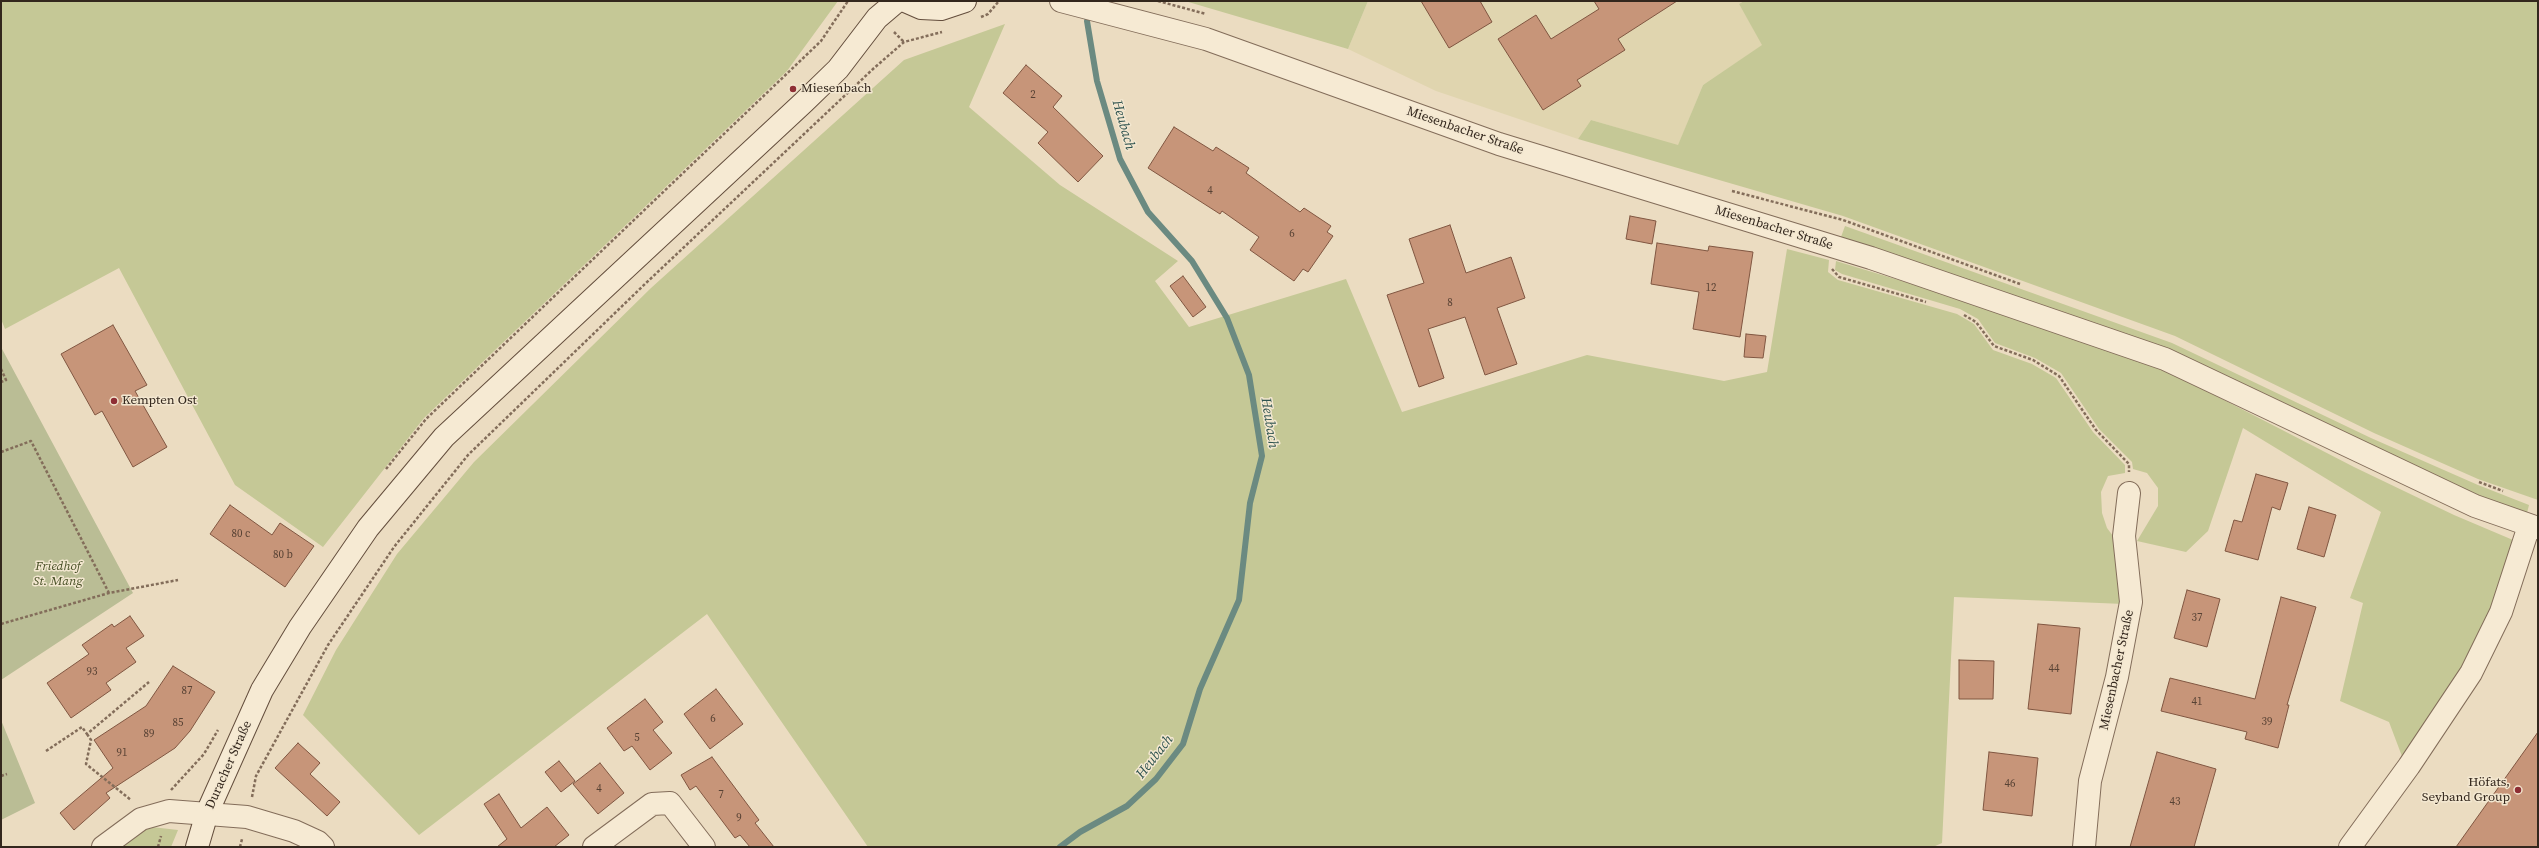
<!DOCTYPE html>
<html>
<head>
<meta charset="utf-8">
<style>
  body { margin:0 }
  #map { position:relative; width:2539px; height:848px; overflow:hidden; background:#ebdcc1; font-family:"Source Serif 4",serif }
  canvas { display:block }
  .frame { position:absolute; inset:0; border:2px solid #33271d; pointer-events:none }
</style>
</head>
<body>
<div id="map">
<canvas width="2539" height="848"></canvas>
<div class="frame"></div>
</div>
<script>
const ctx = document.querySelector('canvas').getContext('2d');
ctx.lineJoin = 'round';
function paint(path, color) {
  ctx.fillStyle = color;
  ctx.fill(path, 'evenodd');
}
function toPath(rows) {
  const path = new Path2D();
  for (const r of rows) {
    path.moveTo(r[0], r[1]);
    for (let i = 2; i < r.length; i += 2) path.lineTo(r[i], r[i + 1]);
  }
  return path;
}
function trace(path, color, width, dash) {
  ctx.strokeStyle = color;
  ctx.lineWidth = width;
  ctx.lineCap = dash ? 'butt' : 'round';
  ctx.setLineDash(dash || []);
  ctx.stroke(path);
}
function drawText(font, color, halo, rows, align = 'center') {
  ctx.font = font + ' "Source Serif 4",serif';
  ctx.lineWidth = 3;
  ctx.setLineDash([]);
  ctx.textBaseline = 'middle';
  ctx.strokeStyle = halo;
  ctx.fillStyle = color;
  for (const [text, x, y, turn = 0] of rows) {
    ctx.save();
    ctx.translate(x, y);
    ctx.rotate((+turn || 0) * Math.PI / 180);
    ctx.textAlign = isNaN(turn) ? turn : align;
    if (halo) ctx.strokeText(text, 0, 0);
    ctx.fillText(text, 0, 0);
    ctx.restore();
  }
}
paint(toPath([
  [1368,1,1744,1,1739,4,1763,45,1703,85,1678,146,1591,120,1578,139,1436,91,1348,49]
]), '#e0d5af');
paint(toPath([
  [1,1,838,1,787,71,424,418,323,547,235,485,119,268,5,329,1,319],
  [1185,1,1368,1,1348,49],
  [1744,1,2538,1,2538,500,2478,479,2374,433,2175,336,1843,216,1578,139,1591,120,1678,145,1703,85,1762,45,1739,4],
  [1005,24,969,107,1060,185,1178,261,1155,281,1189,327,1346,279,1402,412,1587,355,1724,381,1767,372,1787,249,1829,260,1828,272,1838,280,1957,314,1974,324,1993,350,2032,364,2056,378,2093,432,2125,465,2125,473,2108,476,2101,492,2102,513,2107,528,2119,544,2124,604,1954,597,1942,843,1933,847,868,847,707,614,419,835,303,715,336,650,397,554,474,462,651,288,904,60],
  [1845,226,2172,343,2371,438,2478,485,2529,505,2527,513,2480,497,1984,286,1841,237],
  [1836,261,1981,305,2162,368,2354,467,2454,515,2513,540,2496,608,2467,664,2403,759,2389,722,2340,701,2363,603,2350,598,2381,512,2243,428,2208,531,2186,552,2137,541,2158,506,2158,488,2147,473,2133,469,2132,462,2099,429,2061,373,2035,358,1995,343,1978,319,1960,309,1842,274,1835,270],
  [143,826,178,830,171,847,115,847]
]), '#c5c896');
paint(toPath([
  [1,347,133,593,1,680],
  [1,720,35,803,1,820]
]), '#babd95');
trace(toPath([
  [1060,847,1080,832,1127,806,1156,779,1183,744,1200,689,1239,600,1250,503,1262,456,1249,375,1227,318,1192,261,1148,212,1120,159,1097,81,1087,21]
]), '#6b8a81', 6);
const building = toPath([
  [1421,1,1480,1,1492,22,1449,48,1421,1],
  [1594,1,1677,1,1618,39,1625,50,1577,80,1581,86,1543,110,1498,39,1536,15,1551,39,1599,9,1594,1],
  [1026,65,1062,96,1053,107,1103,156,1078,182,1038,143,1048,132,1003,93,1026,65],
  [1174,127,1213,151,1216,147,1249,168,1246,173,1300,212,1304,208,1331,226,1327,232,1333,236,1308,272,1303,269,1294,281,1250,250,1259,237,1222,211,1220,214,1148,168,1174,127],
  [1630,216,1656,221,1652,244,1626,239,1630,216],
  [1450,225,1466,273,1511,257,1525,298,1497,308,1517,364,1485,375,1465,317,1428,329,1444,378,1419,387,1387,295,1424,283,1409,239,1450,225],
  [1657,243,1708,251,1709,246,1753,252,1740,337,1693,329,1699,292,1651,284,1657,243],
  [1183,276,1206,307,1193,317,1170,286,1183,276],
  [113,325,147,385,135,391,167,447,133,467,102,411,95,415,61,354,113,325],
  [1746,334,1766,336,1763,358,1744,357,1746,334],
  [2256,474,2288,483,2280,510,2272,507,2258,560,2225,551,2234,520,2242,522,2256,474],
  [230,505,272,535,280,523,314,546,285,587,210,534,230,505],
  [2309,507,2336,515,2324,557,2297,549,2309,507],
  [2187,590,2220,599,2207,647,2174,638,2187,590],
  [2281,597,2316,607,2287,705,2289,705,2278,748,2245,739,2247,732,2161,711,2170,678,2255,699,2281,597],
  [130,616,144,636,126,648,136,662,106,683,111,690,71,718,47,683,89,654,82,645,112,624,114,627,130,616],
  [2038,624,2080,628,2071,714,2028,709,2038,624],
  [1959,660,1994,661,1993,699,1959,699,1959,660],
  [173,666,215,692,190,731,175,748,106,793,110,798,74,830,60,813,113,768,94,740,146,706,173,666],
  [716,689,743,724,710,749,684,714,716,689],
  [645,699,663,722,653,730,672,753,650,770,632,746,624,751,607,728,645,699],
  [2538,732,2538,847,2456,847,2538,732],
  [298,743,320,763,310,774,340,802,327,816,275,768,298,743],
  [1989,752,2038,758,2032,816,1983,810,1989,752],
  [2157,752,2216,769,2194,847,2130,847,2157,752],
  [712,757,759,820,755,823,774,847,750,847,740,835,735,838,696,786,690,790,681,775,712,757],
  [559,761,575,781,561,792,545,772,559,761],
  [600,763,624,793,598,814,573,784,600,763],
  [499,794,521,828,547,807,569,835,554,847,497,847,507,839,484,804,499,794]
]);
paint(building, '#c79579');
trace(building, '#805641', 1);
const minor = toPath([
  [103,847,141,819,169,811,247,817,294,831,318,842,323,847],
  [594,847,652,804,670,803,704,847],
  [2084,847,2090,781,2117,677,2131,602,2124,536,2129,493],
  [2350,847,2409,766,2471,673,2501,612,2529,526]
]);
const tertiary = toPath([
  [1061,1,1206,39,1499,144,1871,258,2165,359,2475,506,2538,528]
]);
const secondary = toPath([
  [905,1,921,8,941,9,965,1],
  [197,847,207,813,262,690,300,627,368,528,444,437,804,102,838,69,877,18,897,1]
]);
trace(minor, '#836d5a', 24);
trace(tertiary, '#836d5a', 24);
trace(secondary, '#644e3d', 24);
trace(toPath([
  [1158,1,1206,14],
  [981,17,988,14,999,1],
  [894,32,904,42],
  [1732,191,1843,220,2020,284],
  [1832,269,1839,277,1926,302],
  [1964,315,1976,322,1994,346,2033,360,2059,376,2096,430,2129,464,2129,472],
  [1,369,6,380,1,382],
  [1,452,31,441,109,593],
  [386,469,426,419,821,41,848,1],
  [2479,482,2503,491],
  [1,624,109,593,178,580],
  [87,734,91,740,86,764,131,800],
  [46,751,82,727,87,734,149,682],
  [1,776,7,774],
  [171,790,204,754,218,730],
  [252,797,256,776,328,645,394,547,468,455,646,283,873,69,904,42,942,32],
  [158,847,161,836],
  [240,847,242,839]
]), '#836d5a', 2.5, [3, 2]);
trace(minor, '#f6ead3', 22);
trace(tertiary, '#f6ead3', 22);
trace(secondary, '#f6ead3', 22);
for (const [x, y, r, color] of [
  [793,89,4,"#8e2e34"],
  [114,401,4,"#8e2e34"],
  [2518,790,4,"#8e2e34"]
]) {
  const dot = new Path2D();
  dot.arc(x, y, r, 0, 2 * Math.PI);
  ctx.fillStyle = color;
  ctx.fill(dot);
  trace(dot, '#f3e7d0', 1.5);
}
drawText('11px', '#584234', null, [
  ["2",1033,95],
  ["4",1210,191],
  ["6",1292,234],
  ["12",1711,288],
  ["8",1450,303],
  ["80 c",241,534],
  ["80 b",283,555],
  ["37",2197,618],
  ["44",2054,669],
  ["93",92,672],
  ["87",187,691],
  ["41",2197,702],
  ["6",713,719],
  ["39",2267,722],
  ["85",178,723],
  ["89",149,734],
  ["5",637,738],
  ["91",122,753],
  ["46",2010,784],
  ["4",599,789],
  ["7",721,795],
  ["43",2175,802],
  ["9",739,818]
]);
drawText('13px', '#33271d', '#f3e7d0', [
  ["Miesenbach",801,89],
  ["Kempten Ost",122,401],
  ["Höfats,",2510,783,"right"],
  ["Seyband Group",2510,798,"right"]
], 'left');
drawText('13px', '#33271d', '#f3e7d0', [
  ["Miesenbacher Straße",1465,131,19],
  ["Miesenbacher Straße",1774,228,17],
  ["Miesenbacher Straße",2117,670,-78],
  ["Duracher Straße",229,765,-66]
]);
drawText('italic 13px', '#474f25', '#f3e7d0', [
  ["Friedhof",58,567],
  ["St. Mang",58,582]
]);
drawText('italic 14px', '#2d524e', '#f3e7d0', [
  ["Heubach",1123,125,74],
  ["Heubach",1269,423,81],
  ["Heubach",1155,757,-52]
]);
</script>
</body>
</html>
